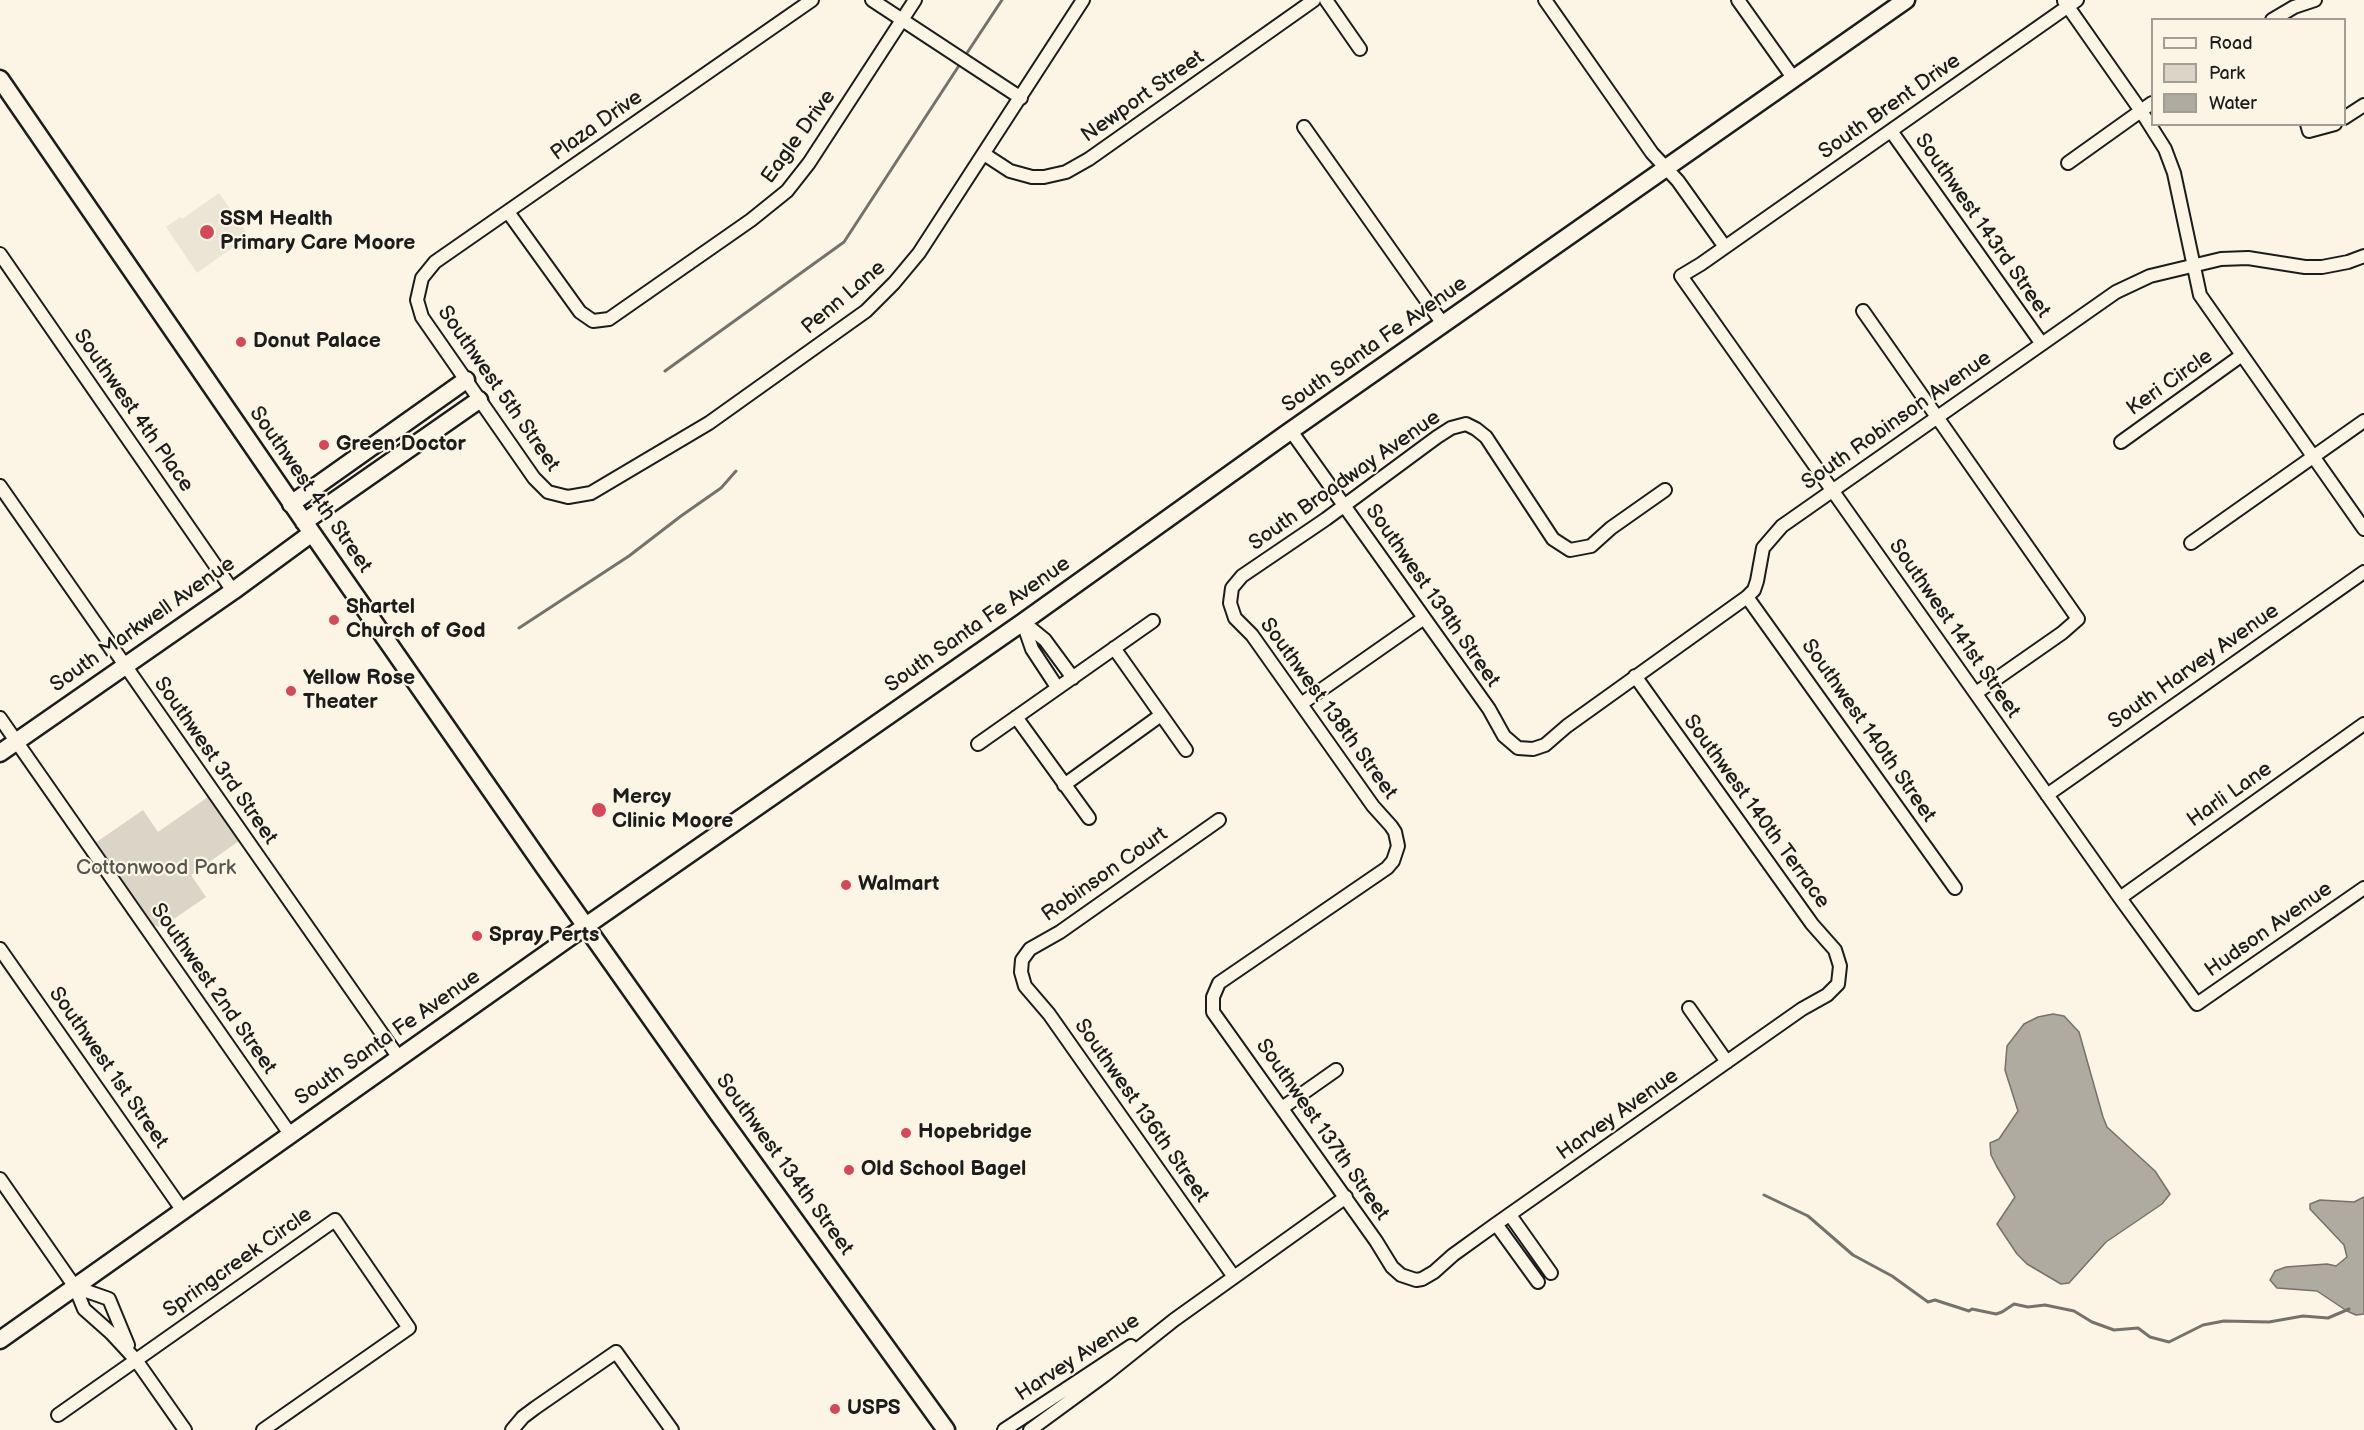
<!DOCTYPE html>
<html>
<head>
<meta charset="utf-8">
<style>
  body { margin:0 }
  #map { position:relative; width:2364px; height:1430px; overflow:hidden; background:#fcf5e5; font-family:"Balsamiq Sans",sans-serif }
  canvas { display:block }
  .legend { position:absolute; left:2151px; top:18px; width:195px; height:108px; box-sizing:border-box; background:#fcf5e5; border:2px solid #a29e95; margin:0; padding:8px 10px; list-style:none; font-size:18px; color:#1c1c1c }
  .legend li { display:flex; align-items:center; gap:12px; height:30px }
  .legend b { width:30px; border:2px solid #a29e95 }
</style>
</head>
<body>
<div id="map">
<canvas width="2364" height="1430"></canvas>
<ul class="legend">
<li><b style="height:8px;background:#fcf5e5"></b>Road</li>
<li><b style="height:16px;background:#dbd5c8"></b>Park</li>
<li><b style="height:16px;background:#b0aba1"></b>Water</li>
</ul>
</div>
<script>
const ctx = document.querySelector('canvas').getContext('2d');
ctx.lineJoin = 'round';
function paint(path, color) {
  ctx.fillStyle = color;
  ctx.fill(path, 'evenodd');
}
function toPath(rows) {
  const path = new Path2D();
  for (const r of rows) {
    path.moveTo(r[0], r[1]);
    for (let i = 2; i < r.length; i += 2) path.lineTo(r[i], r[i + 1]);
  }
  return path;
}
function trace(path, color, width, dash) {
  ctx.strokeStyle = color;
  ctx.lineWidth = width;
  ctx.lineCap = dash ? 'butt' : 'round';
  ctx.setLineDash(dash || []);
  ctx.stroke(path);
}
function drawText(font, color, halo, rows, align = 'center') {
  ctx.font = font + ' "Balsamiq Sans",sans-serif';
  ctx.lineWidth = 4.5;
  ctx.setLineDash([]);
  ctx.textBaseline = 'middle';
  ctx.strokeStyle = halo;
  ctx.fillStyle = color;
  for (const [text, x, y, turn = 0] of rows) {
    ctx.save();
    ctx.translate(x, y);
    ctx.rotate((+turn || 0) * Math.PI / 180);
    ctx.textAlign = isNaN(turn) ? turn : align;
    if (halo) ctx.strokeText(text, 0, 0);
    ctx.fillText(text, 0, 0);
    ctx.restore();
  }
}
paint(toPath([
  [219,193,249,236,197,273,166,227,180,217,182,219]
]), '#ebe5d6');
paint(toPath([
  [208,797,239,841,191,875,206,897,162,927,151,925,95,843,143,810,158,832]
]), '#dbd5c8');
const water = toPath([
  [2053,1014,2064,1016,2079,1032,2103,1117,2107,1127,2155,1171,2170,1194,2162,1204,2106,1242,2069,1283,2061,1284,2027,1264,2017,1254,1997,1224,2015,1197,1997,1167,1991,1155,1990,1143,1999,1139,2018,1111,2005,1070,2007,1046,2024,1024,2038,1017,2053,1014],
  [2364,1197,2364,1314,2356,1315,2347,1311,2317,1291,2277,1288,2270,1280,2275,1271,2286,1267,2327,1264,2336,1266,2347,1257,2344,1245,2310,1209,2310,1204,2320,1200,2354,1202,2364,1197]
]);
paint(water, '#b0aba1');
trace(water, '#75726c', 1.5);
trace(toPath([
  [965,56,1002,0],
  [665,371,844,242,962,61],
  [519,628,629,556,681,516,721,488,736,471],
  [1764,1195,1808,1216,1853,1255,1892,1276,1928,1302,1935,1300,1969,1311,1972,1309,1996,1314,2002,1312,2014,1304,2028,1307,2045,1305,2074,1311,2092,1322,2114,1330,2138,1328,2150,1337,2169,1342,2203,1325,2224,1321,2269,1322,2303,1316,2328,1318,2349,1309]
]), '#75726c', 3);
const street = toPath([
  [812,0,435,262,422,278,417,300,422,317,534,478,548,492,568,497,591,493,709,423,866,311,894,283,919,253,1083,0],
  [872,0,1021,98],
  [1326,0,1360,49],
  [1545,0,1652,153,1678,181,1725,247],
  [1738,0,1794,79],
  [2077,0,1701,264,1681,276,2120,898,2197,1004,2364,888],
  [2064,1,2141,111,2165,149,2174,173,2200,295,2364,529],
  [2272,20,2294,7,2315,0],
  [2344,118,2364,105],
  [2307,124,2309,131,2335,124],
  [1304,127,1443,324],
  [1891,131,2042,344],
  [984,154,1010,171,1032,177,1044,177,1066,172,1089,159,1314,0],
  [2068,163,2152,103],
  [508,212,580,312,593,321,609,319,751,220,787,191,809,163,915,0],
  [0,254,233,591],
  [1863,311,2078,619,2062,633,1976,693],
  [1291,431,1489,709,1504,736,1518,748,1533,749,1545,745,1567,726,1747,597,1754,590,1757,581,1763,548,1782,526,2116,292,2150,276,2221,259,2248,258,2305,267,2322,267,2348,262,2364,256],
  [2121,442,2242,355],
  [0,486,399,1058],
  [2191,543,2364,421],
  [1747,597,1955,888],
  [1023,622,1045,640,1073,678],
  [1023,623,1032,649,1057,687],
  [1114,648,1186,750],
  [1635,676,1812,924,1835,950,1840,966,1838,984,1827,995,1802,1009,1496,1224,1453,1255,1434,1272,1422,1279,1416,1280,1401,1275,1392,1267,1376,1241,1213,1012,1213,997,1219,983,1387,868,1393,861,1398,846,1395,832,1391,826,1373,806,1252,635,1235,618,1230,603,1232,588,1242,576,1326,519,1437,437,1451,428,1466,424,1476,429,1486,437,1553,539,1570,550,1591,546,1611,528,1665,490],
  [1301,704,1424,618],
  [1016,717,1089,818],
  [0,718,290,1134],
  [978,744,1153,621],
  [1064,785,1161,715],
  [2047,795,2364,572],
  [1219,820,1060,932,1030,949,1022,960,1021,972,1025,986,1049,1014,1234,1277],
  [2120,898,2364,724],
  [0,949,183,1211],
  [1689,1008,1727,1062],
  [1282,1108,1336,1070],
  [0,1179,75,1287,84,1309,111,1333,136,1360,185,1430],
  [1510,1215,1551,1273],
  [1496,1224,1538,1282],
  [75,1287,109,1299,128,1345],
  [58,1415,335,1220,409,1328,263,1430],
  [512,1430,523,1417,535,1408,616,1352,672,1430],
  [1004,1430,1131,1346],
  [1030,1430,1105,1375,1174,1320,1346,1197]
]);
const secondary = toPath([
  [0,79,312,533,544,867,719,1115,946,1430],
  [291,504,466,380],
  [304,522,479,400],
  [0,753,233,591,312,533],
  [0,1340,570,937,1023,622,1286,434,1906,0]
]);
trace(street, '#1c1c1c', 16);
trace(secondary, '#1c1c1c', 21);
trace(street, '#fcf5e5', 12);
trace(secondary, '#fcf5e5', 16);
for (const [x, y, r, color] of [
  [207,232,8,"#d1495b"],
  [241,342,6,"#d1495b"],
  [324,445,6,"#d1495b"],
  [334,620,6,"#d1495b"],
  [291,691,6,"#d1495b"],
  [599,810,8,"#d1495b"],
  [846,885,6,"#d1495b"],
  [477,936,6,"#d1495b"],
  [906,1133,6,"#d1495b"],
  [849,1170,6,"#d1495b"],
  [835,1409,6,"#d1495b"]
]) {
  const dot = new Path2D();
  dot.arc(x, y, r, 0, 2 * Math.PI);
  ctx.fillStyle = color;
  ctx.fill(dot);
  trace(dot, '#fcf5e5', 2);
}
drawText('21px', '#1c1c1c', '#fcf5e5', [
  ["Newport Street",1143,97,-35],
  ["South Brent Drive",1890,107,-35],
  ["Plaza Drive",597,126,-35],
  ["Eagle Drive",799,137,-54],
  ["Southwest 143rd Street",1982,226,55],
  ["Penn Lane",844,298,-40],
  ["South Santa Fe Avenue",1375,345,-35],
  ["Keri Circle",2170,383,-35],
  ["Southwest 5th Street",498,389,55],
  ["Southwest 4th Place",133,411,55],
  ["South Robinson Avenue",1897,421,-35],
  ["South Broadway Avenue",1345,481,-35],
  ["Southwest 4th Street",310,490,55],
  ["Southwest 139th Street",1432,596,55],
  ["South Markwell Avenue",143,625,-35],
  ["South Santa Fe Avenue",978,625,-35],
  ["Southwest 141st Street",1954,629,55],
  ["South Harvey Avenue",2194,667,-35],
  ["Southwest 138th Street",1328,709,54],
  ["Southwest 140th Street",1868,731,55],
  ["Southwest 3rd Street",215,761,55],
  ["Harli Lane",2230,795,-35],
  ["Southwest 140th Terrace",1756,812,54],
  ["Robinson Court",1105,875,-35],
  ["Hudson Avenue",2269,930,-35],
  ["Southwest 2nd Street",213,989,55],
  ["South Santa Fe Avenue",388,1038,-35],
  ["Southwest 1st Street",108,1068,55],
  ["Southwest 136th Street",1141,1111,55],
  ["Harvey Avenue",1618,1115,-35],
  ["Southwest 137th Street",1322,1130,55],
  ["Southwest 134th Street",784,1165,54],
  ["Springcreek Circle",238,1263,-35],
  ["Harvey Avenue",1078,1358,-33]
]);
drawText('bold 21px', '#1c1c1c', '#fcf5e5', [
  ["SSM Health",220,220],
  ["Primary Care Moore",220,244],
  ["Donut Palace",253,342],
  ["Green Doctor",336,445],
  ["Shartel",346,608],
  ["Church of God",346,632],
  ["Yellow Rose",303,679],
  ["Theater",303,703],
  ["Mercy",612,798],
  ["Clinic Moore",612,822],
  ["Walmart",858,885],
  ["Spray Perts",489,936],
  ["Hopebridge",918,1133],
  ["Old School Bagel",861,1170],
  ["USPS",847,1409]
], 'left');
drawText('21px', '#555450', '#fcf5e5', [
  ["Cottonwood Park",156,869]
]);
</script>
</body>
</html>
